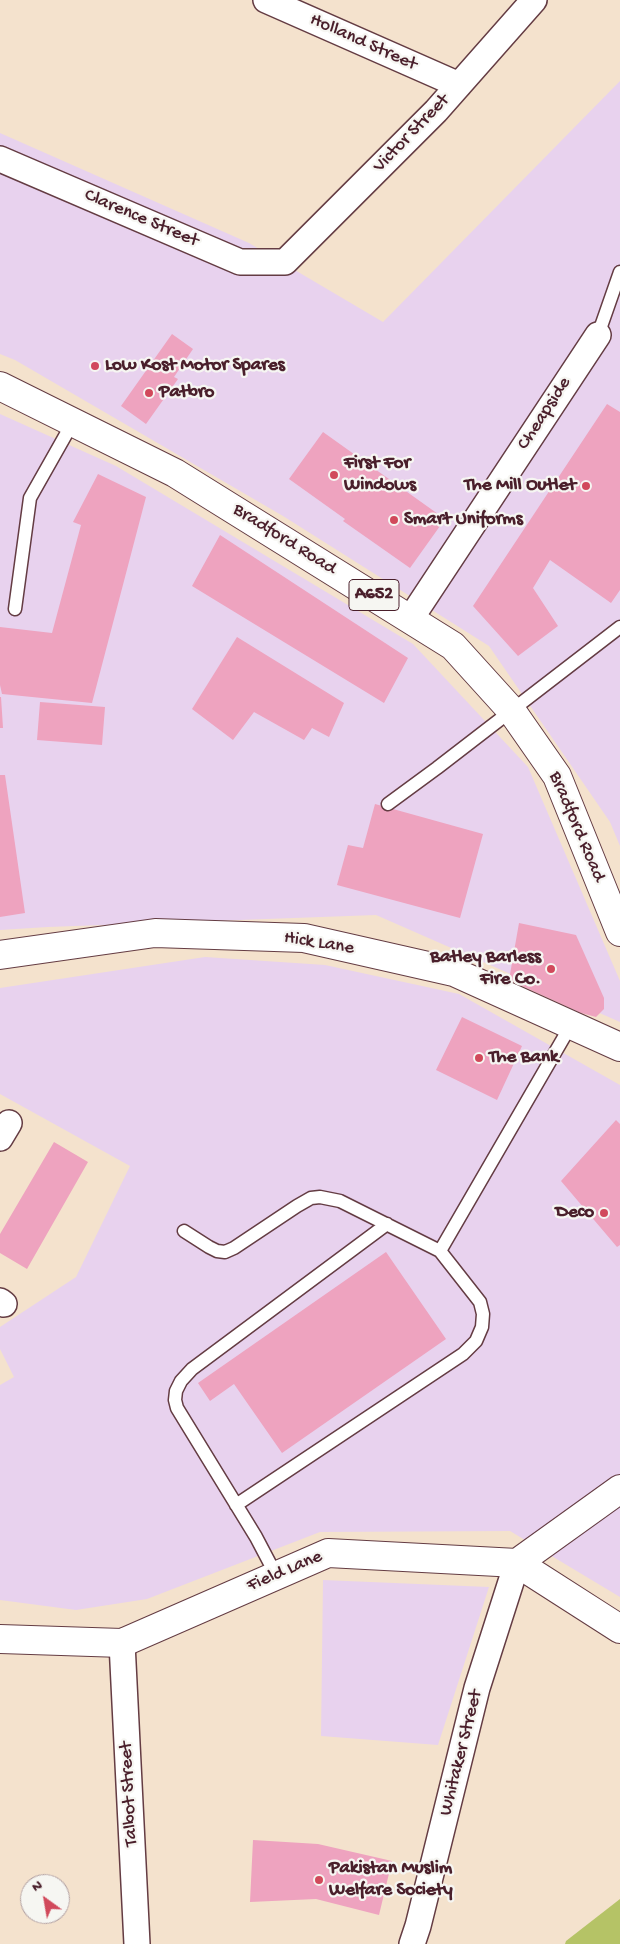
<!DOCTYPE html>
<html>
<head>
<meta charset="utf-8">
<style>
  body { margin:0 }
  #map { position:relative; width:620px; height:1944px; overflow:hidden; background:#f4e2cd; font-family:"Gochi Hand",sans-serif }
  canvas { display:block }
  .north { position:absolute; left:20px; top:1874px; width:50px; height:50px; box-sizing:border-box; background:#f6f6f2; border:1px solid #b1a0a2; border-radius:50%; rotate:328deg; font-size:14px; font-weight:700; line-height:20px; text-align:center; color:#4a1f2b }
  .north::after { content:''; display:block; margin:auto; width:18px; height:22px; background:#d1495b; clip-path:polygon(50% 0,100% 100%,50% 72%,0 100%) }
</style>
</head>
<body>
<div id="map">
<canvas width="620" height="1944"></canvas>
<div class="north">N</div>
</div>
<script>
const ctx = document.querySelector('canvas').getContext('2d');
ctx.lineJoin = 'round';
function paint(path, color) {
  ctx.fillStyle = color;
  ctx.fill(path, 'evenodd');
}
function toPath(rows) {
  const path = new Path2D();
  for (const r of rows) {
    path.moveTo(r[0], r[1]);
    for (let i = 2; i < r.length; i += 2) path.lineTo(r[i], r[i + 1]);
  }
  return path;
}
function trace(path, color, width, dash) {
  ctx.strokeStyle = color;
  ctx.lineWidth = width;
  ctx.lineCap = dash ? 'butt' : 'round';
  ctx.setLineDash(dash || []);
  ctx.stroke(path);
}
function drawText(font, color, halo, rows, align = 'center') {
  ctx.font = font + ' "Gochi Hand",sans-serif';
  ctx.lineWidth = 4.5;
  ctx.setLineDash([]);
  ctx.textBaseline = 'middle';
  ctx.strokeStyle = halo;
  ctx.fillStyle = color;
  for (const [text, x, y, turn = 0] of rows) {
    ctx.save();
    ctx.translate(x, y);
    ctx.rotate((+turn || 0) * Math.PI / 180);
    ctx.textAlign = isNaN(turn) ? turn : align;
    if (halo) ctx.strokeText(text, 0, 0);
    ctx.fillText(text, 0, 0);
    ctx.restore();
  }
}
paint(toPath([
  [620,81,620,846,610,822,489,646,283,516,15,360,0,354,0,133,249,243,383,322],
  [0,414,116,466,413,644,528,767,620,981,620,1022,376,915,48,927,0,930],
  [205,957,325,965,459,994,620,1085,620,1597,510,1531,320,1532,147,1599,76,1610,0,1600,0,1385,14,1377,0,1349,0,1327,76,1277,130,1166,0,1094,0,988],
  [323,1580,489,1587,438,1745,321,1736]
]), '#e8d2ee');
paint(toPath([
  [620,1899,620,1944,565,1944,566,1941]
]), '#b5c366');
paint(toPath([
  [172,334,193,349,174,377,178,379,146,424,121,406],
  [607,404,620,412,620,590,611,603,550,560,533,588,558,626,518,656,473,606],
  [323,432,445,519,410,568,343,521,345,519,289,479],
  [98,474,146,497,92,703,2,694,0,685,0,627,52,633,81,525,73,522],
  [220,535,408,658,384,703,192,586],
  [237,637,344,703,329,737,312,728,304,740,254,712,233,740,192,709],
  [0,697,1,697,3,728,0,728],
  [40,702,105,707,102,745,37,740],
  [0,775,5,775,25,913,0,917],
  [375,804,483,834,460,918,337,885,348,845,363,848],
  [519,923,576,935,604,998,604,1009,596,1017,581,1013,509,980],
  [462,1017,522,1046,497,1100,436,1070],
  [616,1120,620,1124,620,1245,617,1247,561,1181],
  [54,1142,88,1162,27,1269,0,1253,0,1234],
  [386,1252,446,1339,282,1453,234,1384,210,1401,198,1383],
  [253,1840,318,1844,392,1861,379,1915,316,1899,250,1902]
]), '#eea3bf');
const lane = toPath([
  [598,335,620,272],
  [15,609,30,498,73,422],
  [388,804,437,768,620,627],
  [184,1231,209,1247,217,1251,225,1252,234,1248,297,1206,311,1198,320,1197,340,1201,440,1251],
  [236,1505,463,1354,476,1341,482,1327,483,1314,480,1302,440,1251,571,1025],
  [276,1575,256,1537,177,1408,175,1400,176,1391,181,1381,192,1369,387,1224]
]);
const street = toPath([
  [266,0,459,85],
  [0,159,240,262,285,262,436,111,534,0],
  [411,618,598,335],
  [0,1138,9,1123],
  [0,1301,4,1304],
  [122,1643,137,1944],
  [412,1944,418,1926,477,1688,517,1563]
]);
const secondary = toPath([
  [0,955,155,933,304,938,454,972,620,1047],
  [517,1563,620,1489],
  [0,1639,122,1643,328,1553,517,1563,620,1629]
]);
const primary = toPath([
  [0,386,175,473,453,646,511,710,557,776,620,932]
]);
trace(lane, '#643c43', 15);
trace(street, '#643c43', 28);
trace(secondary, '#643c43', 30);
trace(primary, '#643c43', 30);
trace(lane, '#fff', 12);
trace(street, '#fff', 25);
trace(secondary, '#fff', 28);
trace(primary, '#fff', 28);
for (const [x, y, r, color] of [
  [95,366,5,"#d1495b"],
  [149,393,5,"#d1495b"],
  [334,475,5,"#d1495b"],
  [586,486,5,"#d1495b"],
  [394,520,5,"#d1495b"],
  [551,969,5,"#d1495b"],
  [479,1058,5,"#d1495b"],
  [604,1213,5,"#d1495b"],
  [319,1880,5,"#d1495b"]
]) {
  const dot = new Path2D();
  dot.arc(x, y, r, 0, 2 * Math.PI);
  ctx.fillStyle = color;
  ctx.fill(dot);
  trace(dot, '#f6f6f2', 2);
}
for (const [x, y, w] of [
  [374,595,50]
]) {
  const box = new Path2D();
  box.roundRect(x - w / 2, y - 15.5, w, 31, 4);
  ctx.fillStyle = '#f6f6f2';
  ctx.fill(box);
  trace(box, '#4a1f2b', 1);
}
drawText('bold 18px', '#4a1f2b', null, [
  ["A652",374,595]
]);
drawText('19px', '#4a1f2b', '#f6f6f2', [
  ["Holland Street",363,43,24],
  ["Victor Street",412,134,-46],
  ["Clarence Street",141,219,23],
  ["Cheapside",545,414,-57],
  ["Bradford Road",284,540,32],
  ["Bradford Road",576,827,67],
  ["Hick Lane",319,944,9],
  ["Field Lane",285,1572,-23],
  ["Whitaker Street",462,1753,-76],
  ["Talbot Street",130,1794,-93]
]);
drawText('bold 19px', '#4a1f2b', '#f6f6f2', [
  ["Low Kost Motor Spares",105,366],
  ["Patbro",159,393],
  ["First For",344,464],
  ["Windows",344,486],
  ["The Mill Outlet",576,486,"right"],
  ["Smart Uniforms",404,520],
  ["Batley Barless",541,958,"right"],
  ["Fire Co.",541,980,"right"],
  ["The Bank",489,1058],
  ["Deco",594,1213,"right"],
  ["Pakistan Muslim",329,1869],
  ["Welfare Society",329,1891]
], 'left');
</script>
</body>
</html>
